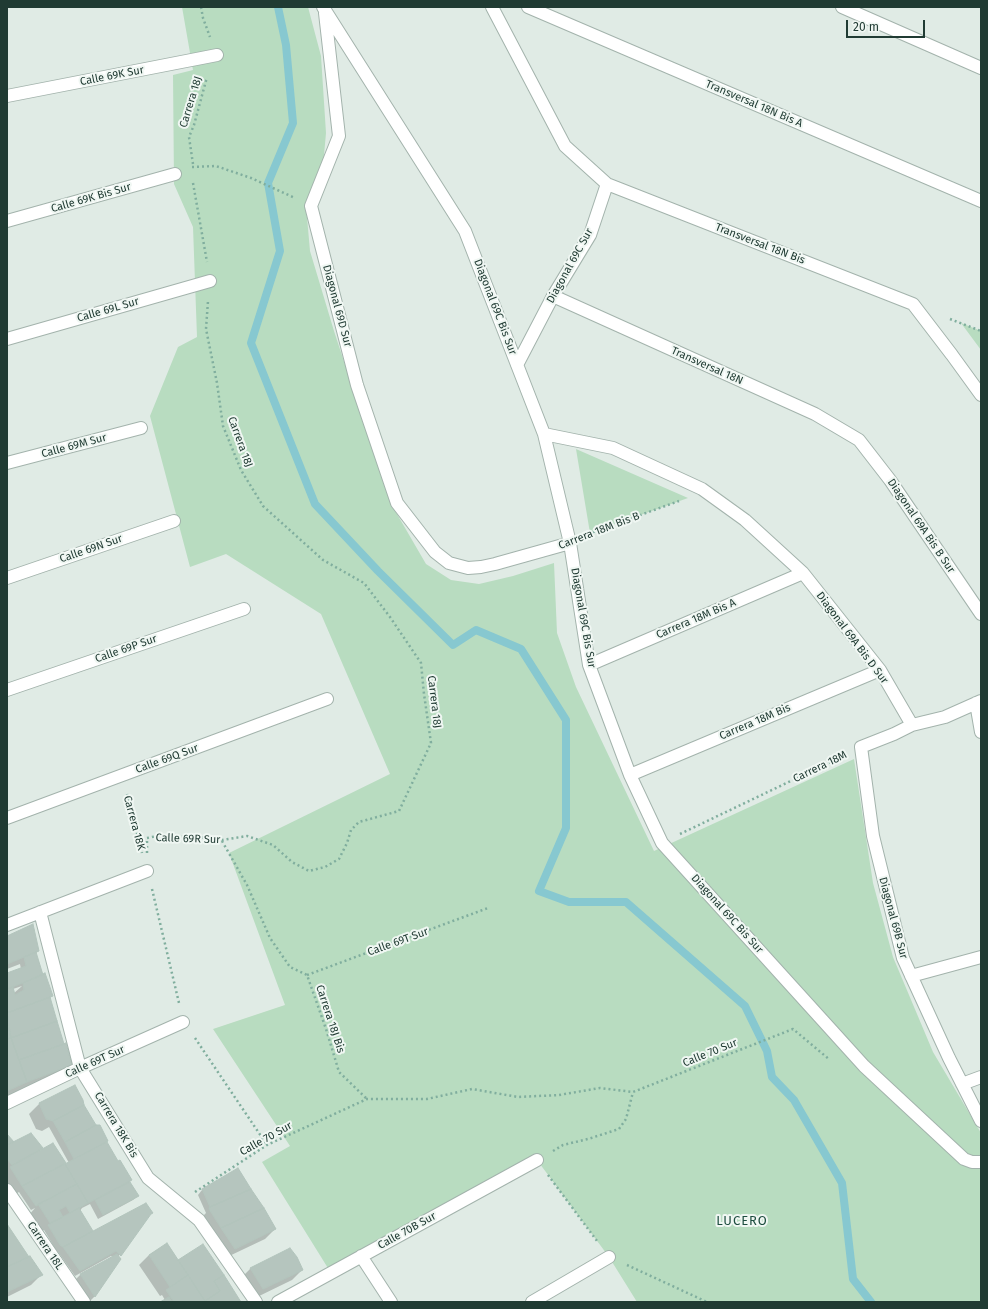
<!DOCTYPE html>
<html>
<head>
<meta charset="utf-8">
<style>
  body { margin:0 }
  #map { position:relative; width:988px; height:1309px; overflow:hidden; background:#e0ebe5; font-family:"Fira Sans",sans-serif }
  canvas { display:block }
  .frame { position:absolute; inset:0; border:8px solid #203b33; pointer-events:none }
  .scale { position:absolute; left:846px; top:20px; width:79px; height:18px; box-sizing:border-box; border:2px solid #203b33; border-top:0; padding-left:5px; font-size:12px; line-height:14px; white-space:nowrap; color:#203b33; -webkit-text-stroke:3px #f0f7f3; paint-order:stroke }
</style>
</head>
<body>
<div id="map">
<canvas width="988" height="1309"></canvas>
<div class="frame"></div>
<div class="scale">20 m</div>
</div>
<script>
const ctx = document.querySelector('canvas').getContext('2d');
ctx.lineJoin = 'round';
function paint(path, color) {
  ctx.fillStyle = color;
  ctx.fill(path, 'evenodd');
}
function toPath(rows) {
  const path = new Path2D();
  for (const r of rows) {
    path.moveTo(r[0], r[1]);
    for (let i = 2; i < r.length; i += 2) path.lineTo(r[i], r[i + 1]);
  }
  return path;
}
function trace(path, color, width, dash) {
  ctx.strokeStyle = color;
  ctx.lineWidth = width;
  ctx.lineCap = dash ? 'butt' : 'round';
  ctx.setLineDash(dash || []);
  ctx.stroke(path);
}
function drawText(font, color, halo, rows, align = 'center') {
  ctx.font = font + ' "Fira Sans",sans-serif';
  ctx.lineWidth = 4;
  ctx.setLineDash([]);
  ctx.textBaseline = 'middle';
  ctx.strokeStyle = halo;
  ctx.fillStyle = color;
  for (const [text, x, y, turn = 0] of rows) {
    ctx.save();
    ctx.translate(x, y);
    ctx.rotate((+turn || 0) * Math.PI / 180);
    ctx.textAlign = isNaN(turn) ? turn : align;
    if (halo) ctx.strokeText(text, 0, 0);
    ctx.fillText(text, 0, 0);
    ctx.restore();
  }
}
paint(toPath([
  [182,7,308,7,321,56,326,133,323,166,306,206,310,251,334,331,390,502,426,564,451,580,479,584,513,576,554,563,557,633,576,687,654,851,854,759,873,883,893,957,933,1052,981,1133,981,1302,637,1302,609,1257,537,1160,331,1273,262,1162,290,1146,213,1029,285,1005,229,853,390,774,321,614,226,554,190,567,150,416,178,347,197,337,193,227,174,184,173,75,193,70],
  [961,323,981,331,981,350],
  [576,449,688,498,590,533]
]), '#b8dcc0');
paint(toPath([
  [7,937,38,951,36,953,43,976,51,996,50,998,56,1021,71,1065,61,1075,7,1096,7,975,21,969,20,964,7,969],
  [22,986,13,994,13,989],
  [74,1086,83,1105,117,1162,131,1180,129,1182,138,1196,133,1200,98,1219,90,1204,82,1208,80,1211,93,1232,147,1218,118,1257,95,1296,90,1301,75,1280,80,1275,113,1257,111,1256,75,1276,58,1252,56,1250,44,1230,39,1233,29,1215,35,1208,31,1210,19,1192,12,1196,7,1188,7,1135,12,1141,42,1148,38,1152,65,1163,61,1167,69,1163,49,1127,42,1131,36,1129,29,1114,39,1104],
  [238,1169,275,1229,265,1239,225,1258,199,1220,206,1213,198,1195,202,1190],
  [7,1226,41,1275,31,1285,7,1297],
  [167,1244,178,1261,240,1302,162,1302,165,1300,162,1295,160,1296,139,1265,149,1255],
  [290,1250,302,1270,292,1280,253,1299,240,1279,250,1269]
]), '#0003');
trace(toPath([
  [278,7,286,45,293,123,268,183,280,251,251,343,315,504,378,571,453,645,476,630,521,649,566,720,566,828,539,891,569,902,626,902,745,1006,767,1051,772,1077,794,1100,842,1183,853,1279,871,1302]
]), '#87c8d0', 8);
const building = toPath([
  [33,924,39,951,7,964,7,936,33,924],
  [36,952,43,975,7,989,7,973,26,966,24,957,36,952],
  [45,973,53,996,7,1013,7,989,13,987,15,995,24,990,23,983,45,973],
  [50,997,57,1021,11,1038,7,1013,50,997],
  [7,1019,11,1038,7,1039,7,1019],
  [57,1021,64,1044,19,1060,11,1038,57,1021],
  [11,1038,27,1082,7,1091,7,1039,11,1038],
  [66,1043,72,1065,27,1082,19,1060,66,1043],
  [75,1085,83,1100,84,1105,53,1121,46,1119,39,1103,75,1085],
  [84,1105,96,1125,65,1142,53,1121,84,1105],
  [96,1125,100,1125,108,1141,74,1159,65,1142,96,1125],
  [31,1133,43,1148,12,1165,7,1159,7,1145,31,1133],
  [7,1134,14,1142,7,1145,7,1134],
  [107,1142,118,1161,120,1160,132,1180,88,1203,65,1164,107,1142],
  [53,1143,66,1163,22,1186,10,1167,53,1143],
  [65,1164,77,1184,36,1206,22,1186,65,1164],
  [238,1168,251,1189,210,1207,202,1189,238,1168],
  [130,1182,139,1196,103,1215,95,1200,130,1182],
  [77,1184,88,1203,70,1213,66,1206,59,1210,63,1217,50,1223,38,1204,77,1184],
  [251,1189,264,1208,221,1228,209,1209,210,1207,251,1189],
  [146,1203,153,1213,151,1214,121,1256,116,1251,80,1271,63,1247,146,1203],
  [79,1208,93,1231,63,1247,60,1245,48,1225,79,1208],
  [264,1208,276,1229,235,1249,221,1228,264,1208],
  [7,1224,29,1257,7,1267,7,1224],
  [167,1243,188,1275,170,1287,149,1255,167,1243],
  [203,1244,224,1275,214,1281,220,1291,205,1301,178,1260,203,1244],
  [290,1248,297,1257,303,1270,263,1289,250,1268,290,1248],
  [117,1254,121,1259,95,1297,80,1274,117,1254],
  [30,1256,43,1275,7,1292,7,1267,30,1256],
  [188,1275,205,1301,206,1302,174,1302,166,1290,188,1275],
  [224,1275,241,1302,206,1302,205,1301,220,1291,214,1281,224,1275],
  [169,1297,172,1302,160,1302,169,1297]
]);
paint(building, '#b5c5be');
trace(building, '#b2c4bc', 1);
const minor = toPath([
  [323,7,465,231,544,434,570,543,589,665,630,775,662,843,864,1066,964,1159,972,1162,981,1162],
  [492,7,565,146,607,184,913,304,952,355,981,395],
  [528,7,981,201],
  [842,7,981,68],
  [325,13,339,136,311,206,357,385,397,503,435,552,449,563,468,568,481,567,495,564,570,543],
  [7,96,217,55],
  [7,221,175,174],
  [553,296,815,414,859,440,890,480,981,614],
  [7,339,210,281],
  [517,365,553,296,590,235,607,184],
  [544,434,613,448,702,489,745,520,803,573,880,670,912,725],
  [7,463,141,428],
  [7,578,174,521],
  [589,665,803,573],
  [7,690,244,609],
  [981,701,945,717,912,725,894,734,861,747,873,836,903,958,949,1058,981,1121],
  [976,703,981,732],
  [630,775,880,670],
  [7,818,327,699],
  [40,912,80,1068,148,1178,199,1220,256,1302],
  [7,925,147,871],
  [911,976,981,957],
  [962,1084,981,1077],
  [7,1103,80,1068,183,1022],
  [361,1256,391,1302],
  [278,1302,537,1160],
  [532,1302,609,1257]
]);
const tertiary = toPath([
  [7,1190,84,1302]
]);
trace(minor, '#a3b3ac', 14);
trace(tertiary, '#a3b3ac', 14);
trace(toPath([
  [201,7,203,18,210,37],
  [193,164,189,137,194,125,207,77],
  [192,167,216,166,251,178,295,198],
  [193,183,207,262],
  [950,319,981,331],
  [588,534,679,501],
  [127,794,142,853],
  [680,834,843,756],
  [222,841,247,885,270,938,290,967,307,975,326,1029,339,1072,367,1099],
  [147,853,147,838,157,836,199,837,222,840,247,836,273,845,292,862,309,871,325,867,339,859,347,843,351,830,359,822,399,811,431,743,424,694,421,663,390,617,364,583,323,560,263,506,241,470,223,426,217,383,206,329,208,301],
  [152,889,179,1003],
  [307,975,488,908],
  [195,1038,267,1145],
  [553,1151,563,1145,588,1139,619,1129,626,1119,633,1092],
  [548,1175,597,1241],
  [195,1192,267,1145,367,1099,427,1099,472,1089,518,1097,559,1095,600,1088,633,1092,793,1029,830,1060],
  [627,1265,707,1302]
]), '#80ae9e', 2.5, [2, 3]);
trace(minor, '#fff', 12);
trace(tertiary, '#fff', 12);
drawText('11px', '#203b33', '#f0f7f3', [
  ["Calle 69K Sur",112,76,-11],
  ["Carrera 18J",191,102,-73],
  ["Transversal 18N Bis A",754,104,23],
  ["Calle 69K Bis Sur",91,198,-16],
  ["Transversal 18N Bis",760,244,21],
  ["Diagonal 69C Sur",570,266,-61],
  ["Diagonal 69D Sur",337,306,75],
  ["Diagonal 69C Bis Sur",495,307,69],
  ["Calle 69L Sur",108,310,-16],
  ["Transversal 18N",707,366,24],
  ["Carrera 18J",240,442,70],
  ["Calle 69M Sur",74,446,-15],
  ["Diagonal 69A Bis B Sur",921,526,56],
  ["Carrera 18M Bis B",599,531,-21],
  ["Calle 69N Sur",91,549,-19],
  ["Diagonal 69C Bis Sur",583,618,80],
  ["Carrera 18M Bis A",696,619,-23],
  ["Diagonal 69A Bis D Sur",852,638,53],
  ["Calle 69P Sur",126,649,-19],
  ["Carrera 18J",434,702,83],
  ["Carrera 18M Bis",755,722,-23],
  ["Calle 69Q Sur",167,759,-20],
  ["Carrera 18M",820,767,-26],
  ["Carrera 18K",134,823,75],
  ["Calle 69R Sur",188,839,2],
  ["Diagonal 69C Bis Sur",727,914,48],
  ["Diagonal 69B Sur",893,918,75],
  ["Calle 69T Sur",398,942,-20],
  ["Carrera 18J Bis",330,1019,72],
  ["Calle 70 Sur",710,1053,-22],
  ["Calle 69T Sur",95,1062,-24],
  ["Carrera 18K Bis",116,1125,59],
  ["Calle 70 Sur",266,1139,-29],
  ["Calle 70B Sur",407,1231,-29],
  ["Carrera 18L",45,1246,56]
]);
ctx.letterSpacing = '1px';
drawText('13px', '#1d4d3f', '#f0f7f3', [
  ["LUCERO",742,1221]
]);
ctx.letterSpacing = '0px';
</script>
</body>
</html>
